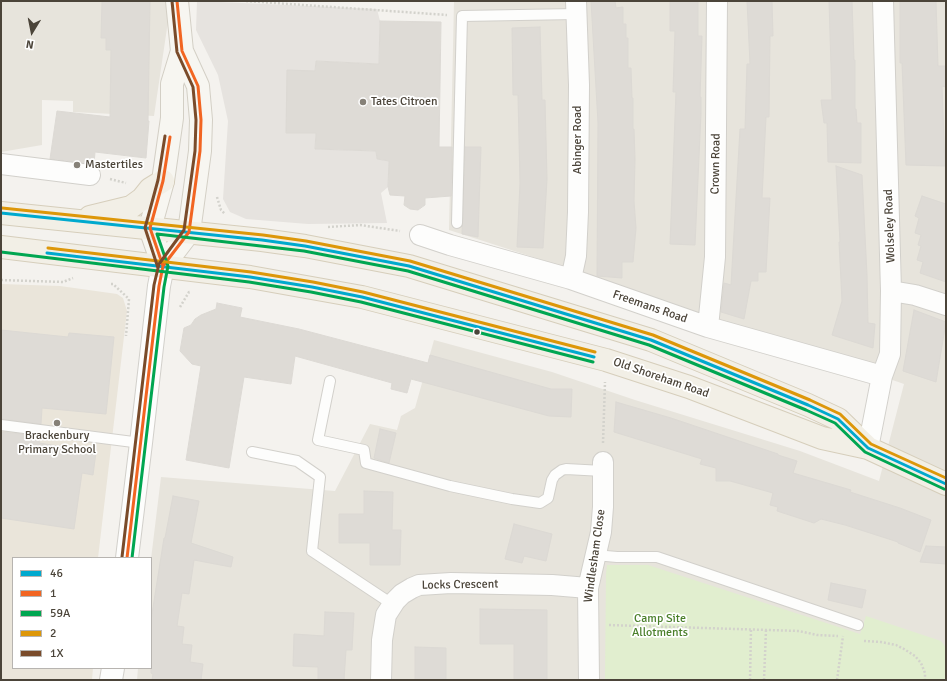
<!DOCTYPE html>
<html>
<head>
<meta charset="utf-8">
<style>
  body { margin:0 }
  #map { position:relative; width:947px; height:681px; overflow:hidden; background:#f4f2ee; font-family:Signika,sans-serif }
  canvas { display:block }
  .frame { position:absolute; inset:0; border:2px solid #4b4439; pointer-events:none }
  .legend { position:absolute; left:12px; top:557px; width:140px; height:112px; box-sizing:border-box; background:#fff; border:1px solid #b7b4b0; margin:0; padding:5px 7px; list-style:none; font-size:12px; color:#4b4439 }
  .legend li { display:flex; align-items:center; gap:8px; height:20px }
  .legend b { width:20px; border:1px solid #b7b4b0 }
  .north { position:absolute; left:12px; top:12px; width:40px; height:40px; -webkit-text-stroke:3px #fff; paint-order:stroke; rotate:190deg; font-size:11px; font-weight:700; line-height:16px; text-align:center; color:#4b4439 }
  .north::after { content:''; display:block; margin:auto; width:14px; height:18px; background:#4b4439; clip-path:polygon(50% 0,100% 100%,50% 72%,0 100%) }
</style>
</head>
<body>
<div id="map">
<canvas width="947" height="681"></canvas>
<div class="frame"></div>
<ul class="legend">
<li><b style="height:5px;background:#00a9ce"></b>46</li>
<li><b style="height:5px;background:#f26522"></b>1</li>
<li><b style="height:5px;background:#00a651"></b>59A</li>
<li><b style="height:5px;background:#dd9709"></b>2</li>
<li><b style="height:5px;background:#7a4b2a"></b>1X</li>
</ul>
<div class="north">N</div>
</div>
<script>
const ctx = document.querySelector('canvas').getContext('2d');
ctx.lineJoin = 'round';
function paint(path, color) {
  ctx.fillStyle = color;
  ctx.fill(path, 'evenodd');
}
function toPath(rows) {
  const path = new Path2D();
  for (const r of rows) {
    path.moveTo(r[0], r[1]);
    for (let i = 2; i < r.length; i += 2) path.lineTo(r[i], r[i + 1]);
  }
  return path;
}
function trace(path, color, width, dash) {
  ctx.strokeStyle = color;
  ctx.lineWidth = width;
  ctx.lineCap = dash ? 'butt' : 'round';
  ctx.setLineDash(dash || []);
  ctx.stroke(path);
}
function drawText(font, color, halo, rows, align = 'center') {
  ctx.font = font + ' Signika,sans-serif';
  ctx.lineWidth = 3.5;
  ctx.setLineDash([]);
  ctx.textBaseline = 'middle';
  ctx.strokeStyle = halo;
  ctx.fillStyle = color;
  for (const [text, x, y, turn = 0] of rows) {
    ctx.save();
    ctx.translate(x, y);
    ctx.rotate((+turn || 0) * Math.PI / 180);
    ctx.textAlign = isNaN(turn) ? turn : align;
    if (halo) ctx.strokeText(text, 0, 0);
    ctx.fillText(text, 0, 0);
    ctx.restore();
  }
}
paint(toPath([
  [1,1,946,1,946,680,137,680,138,668,151,668,151,559,161,477,335,491,370,424,397,430,401,416,415,408,434,340,552,372,635,400,800,451,879,481,904,384,595,277,449,230,454,1,171,1,154,116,73,112,73,101,42,100,42,145,1,152]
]), '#e7e4dc');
paint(toPath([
  [1,284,60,286,117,294,123,298,127,311,98,558,13,558,13,668,93,668,92,680,1,680]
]), '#eae5da');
paint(toPath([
  [607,565,648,565,860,634,866,616,941,641,946,648,946,680,605,680,606,574]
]), '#e1eecf');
paint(toPath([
  [197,1,377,9,380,21,379,64,316,61,315,71,286,133,316,133,315,149,376,151,377,159,389,161,388,187,381,193,387,223,308,224,246,219,230,212,223,199,228,121,218,75,196,30]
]), '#e6e3df');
const building = toPath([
  [102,1,150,2,148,121,149,121,146,158,95,152,94,164,50,159,57,111,110,117,111,50,106,50,106,38,101,38,102,1],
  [591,1,615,1,616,8,623,7,623,24,626,24,626,38,628,38,628,68,631,68,632,98,633,98,633,129,634,129,635,159,634,201,636,228,633,262,622,262,622,278,597,276,598,123,591,1],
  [670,1,698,1,698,36,702,36,700,97,701,97,701,113,695,245,670,244,676,92,673,92,675,31,670,31,670,1],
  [747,1,772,1,773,36,770,36,769,117,766,117,762,198,770,198,766,272,758,272,758,281,751,281,744,319,721,312,724,283,731,285,740,129,745,129,747,64,750,64,747,1],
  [829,1,852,1,854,60,855,60,855,109,856,109,857,123,861,123,861,163,828,162,827,123,824,123,821,100,832,100,829,1],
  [900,1,936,1,938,66,946,66,946,87,942,86,945,166,906,165,902,63,900,63,900,1],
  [380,21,441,22,439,147,452,147,451,196,425,198,425,205,418,210,410,209,404,205,405,196,390,195,388,187,389,161,377,159,376,151,315,149,316,133,286,133,287,70,315,71,316,61,379,64,380,21],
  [540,27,542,100,545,100,547,179,543,248,517,247,520,183,518,95,513,95,512,28,540,27],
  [465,147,481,147,478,237,462,234,465,147],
  [836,166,862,175,867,275,868,323,875,324,873,348,832,335,842,301,839,242,840,242,836,166],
  [922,196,946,204,946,282,920,273,923,262,917,260,921,246,918,245,921,235,915,233,919,218,915,216,922,196],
  [217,303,242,308,240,317,299,329,428,363,430,355,551,389,572,389,571,417,549,416,411,379,407,393,391,389,392,383,295,356,291,384,244,377,229,468,186,460,201,366,192,364,180,351,184,328,191,325,195,319,201,315,216,309,217,303],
  [914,310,946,322,936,382,903,371,914,310],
  [1,330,68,337,69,333,114,337,106,414,42,408,41,424,1,419,1,330],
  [616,402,671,418,778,454,778,455,797,461,793,473,851,490,850,492,900,508,931,520,920,552,898,543,898,542,845,525,821,519,814,523,777,511,778,507,770,505,773,493,730,481,716,481,716,468,700,464,702,459,614,432,616,402],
  [380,429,396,433,389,463,374,458,380,429],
  [1,432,40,436,39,443,96,452,93,475,82,473,74,529,1,518,1,432],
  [364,491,393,492,392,530,401,530,400,565,370,565,370,543,339,543,339,514,364,514,364,491],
  [173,496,199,501,191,543,233,557,231,567,194,560,189,594,182,593,177,626,184,627,182,644,192,645,190,662,203,664,201,680,152,680,153,674,151,673,151,620,164,538,165,538,173,496],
  [514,524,552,534,546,561,524,556,522,563,505,559,514,524],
  [926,546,946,547,946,564,920,562,926,546],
  [831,583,866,590,862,608,828,600,831,583],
  [480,609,547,610,547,680,514,680,514,644,480,644,480,609],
  [325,612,354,613,352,650,346,650,344,680,318,680,318,667,293,666,294,634,324,636,325,612],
  [415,647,446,648,446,680,415,680,415,647]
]);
paint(building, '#dedbd6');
trace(building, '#dcd9d4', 1);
const service = toPath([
  [457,223,462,16,576,14],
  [330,381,318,440,364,450,366,463,450,486,512,499,540,503,548,498,552,480,555,475,562,470,566,469,603,471],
  [1,425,141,443],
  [252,452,297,461,320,477,312,551,392,604],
  [595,555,617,557,657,557,858,625]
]);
const minor = toPath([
  [1,164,90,175],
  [420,235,450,245,571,279,708,327,882,376],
  [571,279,576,256,578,212,579,85,576,1],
  [891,291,915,295,946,305],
  [708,327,715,257,717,1],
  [868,448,882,376,890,354,891,291,883,1],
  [381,680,382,640,386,615,395,601,402,594,412,588,419,585,451,583,552,585,588,588],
  [589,680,588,588,601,532,603,507,603,462]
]);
const tertiary = toPath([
  [127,558,141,443,159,286,163,266],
  [111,680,113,668]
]);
const secondary = toPath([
  [163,266,189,232,200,151,201,120,198,86,182,51,177,1],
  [163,266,150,228,163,181,172,118,172,84,182,51]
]);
const primary = toPath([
  [1,213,262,240,305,246,409,266,651,340,808,405,838,419,868,448],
  [90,217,131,207,142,199,150,189,163,181],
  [1,247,250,277,362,297,606,360,689,387,822,438,868,448,946,484]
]);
trace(service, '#d2d0cb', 12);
trace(minor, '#d2d0cb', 22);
trace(tertiary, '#d2d0cb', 24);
trace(secondary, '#d3cfc5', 24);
trace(primary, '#d6cebb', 24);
trace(toPath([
  [246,1,447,15],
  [110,179,126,183],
  [217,197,221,210,225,214],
  [328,227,360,225,400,231],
  [1,280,63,282,73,278],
  [111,284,113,284,129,299,126,336],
  [180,307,189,292,190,292],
  [603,443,605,382],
  [609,625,799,631,817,635,838,636],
  [864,641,881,642,896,645,904,649,915,656,921,663,925,673,925,680],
  [750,680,751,629],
  [764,680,766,630],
  [837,680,843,636]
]), '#d3d2cc', 2.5, [2, 2]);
trace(service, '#fdfdfc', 10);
trace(minor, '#fdfdfc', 20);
trace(tertiary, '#fdfdfc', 22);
trace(secondary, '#f7f6f1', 22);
trace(primary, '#f2efe6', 22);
trace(toPath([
  [1,213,262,240,305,246,409,266,651,340,808,405,838,419,868,448,946,484],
  [47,253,250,277,312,287,362,297,594,357]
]), '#00a9ce', 3);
trace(toPath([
  [163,266,150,228,163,181,170,137],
  [127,558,159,286,163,266,189,232,200,151,201,120,198,86,182,51,177,1]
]), '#f26522', 3);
trace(toPath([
  [1,252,249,282,311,292,361,302,593,362],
  [132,558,164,287,168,266,157,234,304,251,408,271,649,345,806,410,835,423,865,452,944,489]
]), '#00a651', 3);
trace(toPath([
  [2,208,263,235,306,241,410,261,653,335,810,400,840,414,871,444,946,478],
  [48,248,251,272,313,282,363,292,595,352]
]), '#dd9709', 3);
trace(toPath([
  [158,268,145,228,158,180,165,136],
  [122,557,154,285,159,264,184,230,195,151,196,120,193,87,177,52,172,1]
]), '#7a4b2a', 3);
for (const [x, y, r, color] of [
  [363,102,4,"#868178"],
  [77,165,4,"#868178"],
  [477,332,3.5,"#4b4439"],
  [57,423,4,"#868178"]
]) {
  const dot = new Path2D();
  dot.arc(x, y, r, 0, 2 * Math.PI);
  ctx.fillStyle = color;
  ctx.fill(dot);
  trace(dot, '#fff', 1.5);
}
drawText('12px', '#4b4439', '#fff', [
  ["Tates Citroen",371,102],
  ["Mastertiles",85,165],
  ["Brackenbury",57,436,"center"],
  ["Primary School",57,450,"center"]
], 'left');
drawText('12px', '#4b4439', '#fff', [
  ["Abinger Road",578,140,-90],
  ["Crown Road",716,164,-89],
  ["Wolseley Road",890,226,-92],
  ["Freemans Road",650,307,19],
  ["Old Shoreham Road",661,378,19],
  ["Windlesham Close",595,556,-82],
  ["Locks Crescent",460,585,-1]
]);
drawText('12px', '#4a7f2a', '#fff', [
  ["Camp Site",660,619],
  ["Allotments",660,633]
]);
</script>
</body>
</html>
